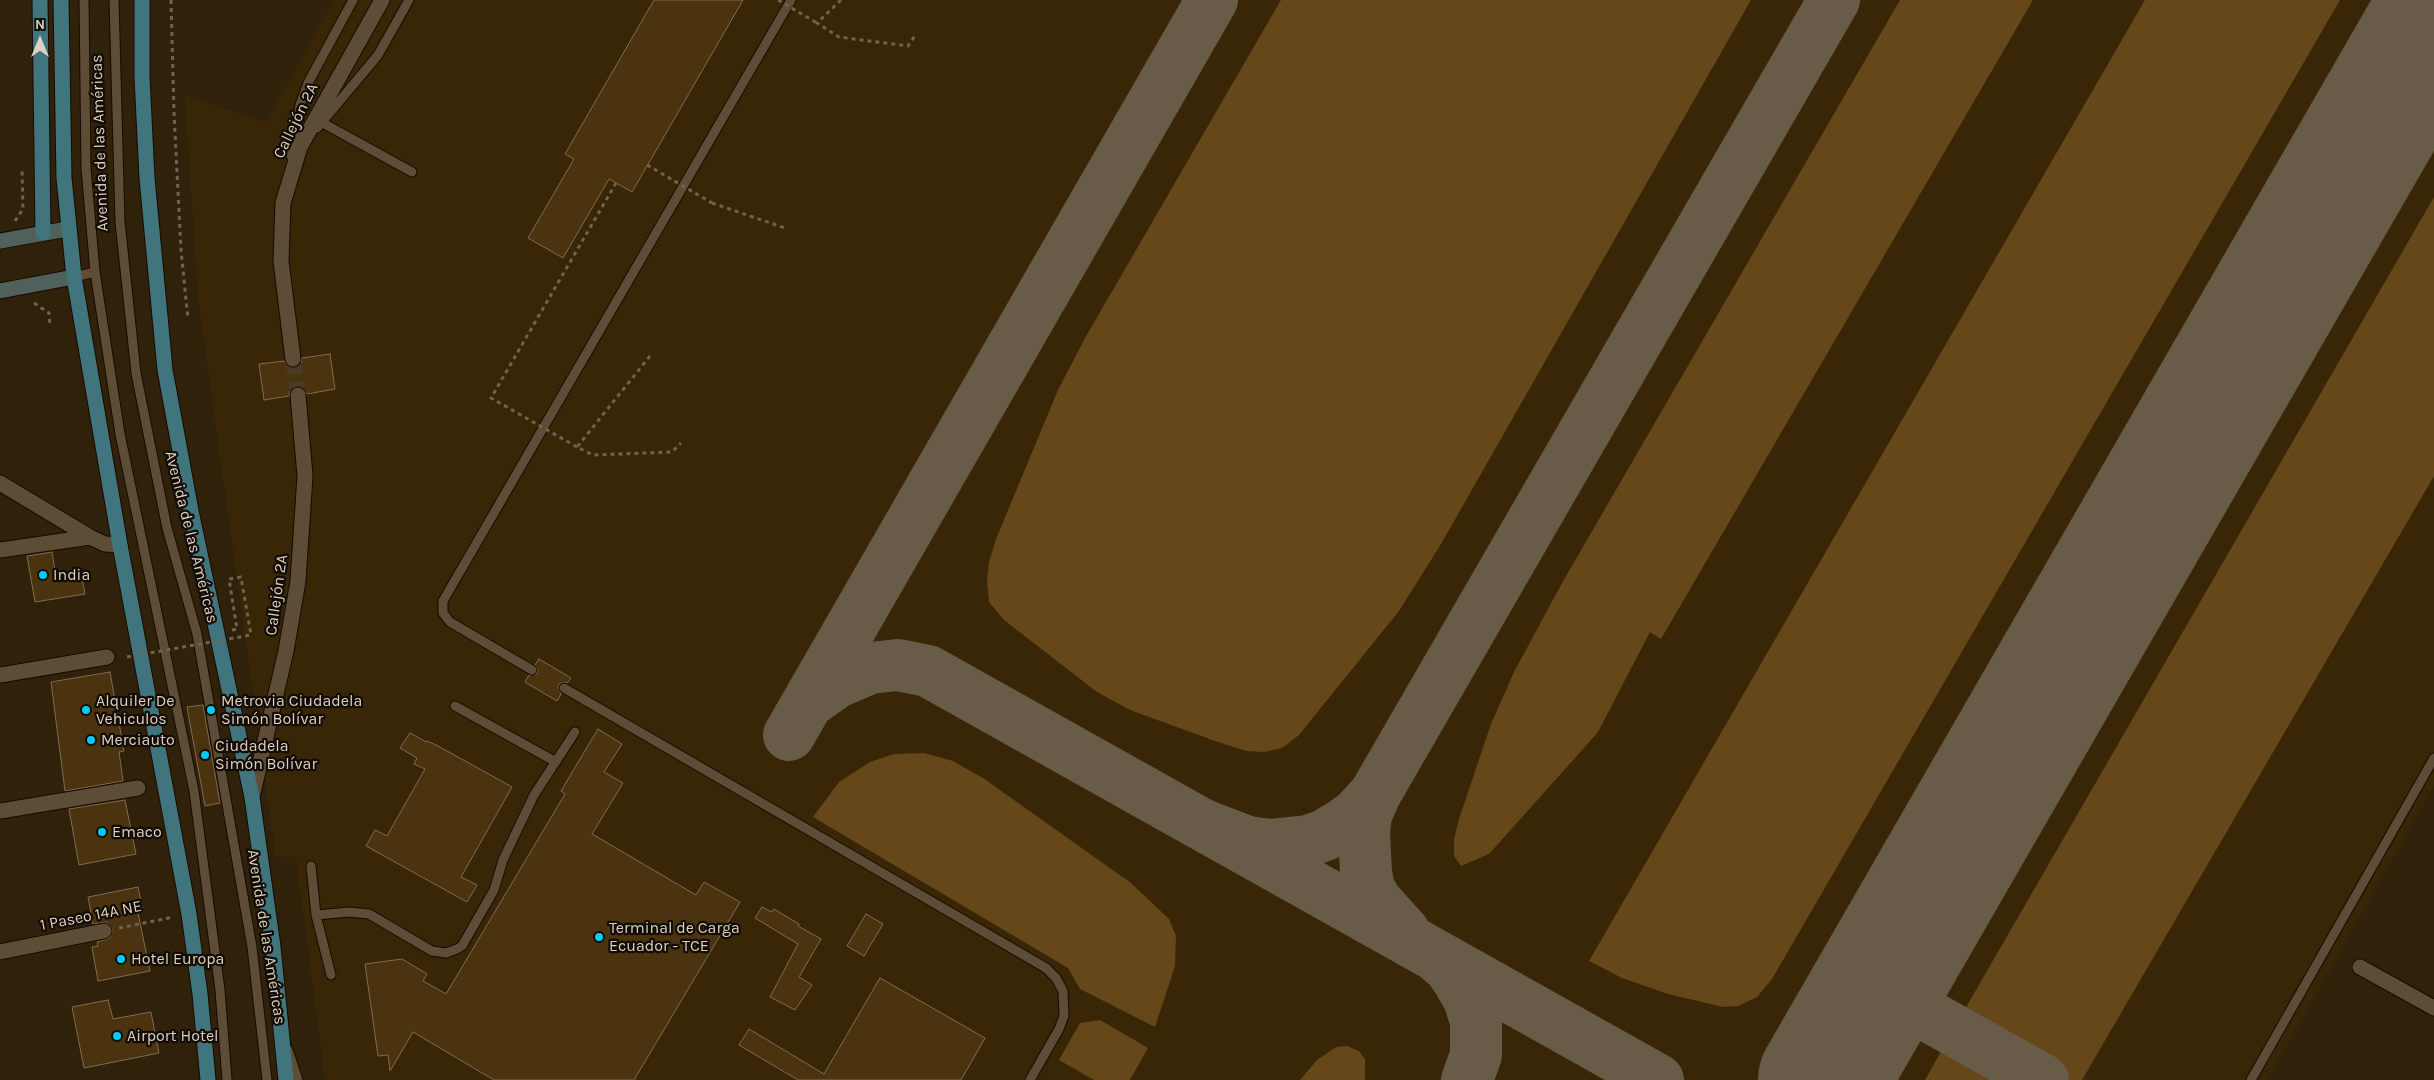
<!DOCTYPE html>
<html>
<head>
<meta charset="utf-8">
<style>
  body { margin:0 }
  #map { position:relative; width:2434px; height:1080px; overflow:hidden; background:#30210a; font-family:Karla,sans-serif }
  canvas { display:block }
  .north { position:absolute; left:15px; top:15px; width:50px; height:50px; -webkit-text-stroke:4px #130c04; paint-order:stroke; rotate:0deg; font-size:14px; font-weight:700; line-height:20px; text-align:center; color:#dad0c3 }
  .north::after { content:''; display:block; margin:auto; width:18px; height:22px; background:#dad0c3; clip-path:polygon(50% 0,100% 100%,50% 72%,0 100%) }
</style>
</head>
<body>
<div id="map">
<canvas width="2434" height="1080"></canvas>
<div class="north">N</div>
</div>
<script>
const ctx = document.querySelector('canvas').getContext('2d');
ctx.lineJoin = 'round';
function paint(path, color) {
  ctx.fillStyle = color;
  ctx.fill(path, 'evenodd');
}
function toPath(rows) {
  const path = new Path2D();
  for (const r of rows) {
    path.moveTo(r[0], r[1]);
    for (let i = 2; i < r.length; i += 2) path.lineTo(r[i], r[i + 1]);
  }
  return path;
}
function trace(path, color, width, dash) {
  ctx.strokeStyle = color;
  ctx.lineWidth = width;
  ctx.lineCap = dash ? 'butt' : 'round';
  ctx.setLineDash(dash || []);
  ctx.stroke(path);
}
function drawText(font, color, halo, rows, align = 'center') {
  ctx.font = font + ' Karla,sans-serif';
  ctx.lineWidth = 4.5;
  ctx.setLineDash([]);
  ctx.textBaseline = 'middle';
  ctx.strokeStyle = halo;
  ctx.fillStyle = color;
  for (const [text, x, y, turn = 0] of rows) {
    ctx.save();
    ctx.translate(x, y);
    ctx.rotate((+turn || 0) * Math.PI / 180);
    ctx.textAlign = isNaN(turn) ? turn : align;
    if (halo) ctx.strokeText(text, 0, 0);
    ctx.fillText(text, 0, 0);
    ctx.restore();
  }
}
paint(toPath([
  [334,0,2434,0,2434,786,2268,1080,325,1080,296,857,276,857,198,299,185,96,266,122]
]), '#392607');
paint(toPath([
  [1281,0,1751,0,1441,544,1399,611,1299,735,1282,748,1264,752,1246,751,1215,741,1130,710,1097,692,1004,620,989,602,987,582,989,562,996,539,1058,390,1085,338],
  [1900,0,2033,0,1661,639,1650,632,1598,732,1567,767,1489,854,1461,866,1454,856,1454,840,1459,819,1491,724,1514,672,1562,583],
  [2145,0,2340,0,1772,979,1757,997,1738,1006,1723,1007,1668,994,1622,978,1589,961],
  [2434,197,2434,476,2082,1080,2070,1080,1972,1025,1965,1009],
  [924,753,953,761,983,778,1131,883,1169,919,1176,936,1175,966,1155,1027,1080,989,1068,968,813,817,839,782,870,762,894,754],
  [1100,1020,1148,1048,1130,1080,1094,1080,1059,1060,1080,1023],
  [1347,1046,1359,1051,1365,1059,1365,1080,1300,1080,1317,1060,1336,1047],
  [1944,1046,1957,1046,1969,1051,2020,1080,1925,1080]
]), '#654719');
trace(toPath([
  [810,701,837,682,870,668,898,665,928,671,1658,1080],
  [789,735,1212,0],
  [1375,794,1366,815,1364,832,1366,873,1369,888,1376,901,1404,932],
  [1206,826,1248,842,1269,845,1308,841,1325,835,1342,825,1357,814,1375,794,1834,0],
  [1438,958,1449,967,1458,980,1469,999,1476,1021,1476,1055,1467,1080],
  [1877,987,2043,1080],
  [1804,1080,1813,1075,1839,1053]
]), '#685b47', 52);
trace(toPath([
  [1823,1080,2434,21]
]), '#685b47', 130);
const building = toPath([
  [654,0,743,0,632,192,609,179,563,258,528,238,574,159,565,154,654,0],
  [330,354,335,389,307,394,302,387,297,386,290,391,289,396,264,400,259,364,284,361,289,367,295,368,301,363,302,358,330,354],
  [52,552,56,577,81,573,85,594,35,602,27,556,52,552],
  [539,659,571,678,567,683,564,682,559,684,558,688,561,694,557,701,525,682,529,675,537,674,538,670,535,665,539,659],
  [110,672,124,751,119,752,123,781,65,791,51,682,110,672],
  [203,705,220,803,205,806,187,707,203,705],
  [598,729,622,744,604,772,623,783,592,834,696,895,704,882,740,902,634,1080,494,1080,413,1032,390,1071,388,1055,378,1056,365,964,402,959,427,974,423,981,446,994,565,794,561,791,598,729],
  [410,733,426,742,427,741,438,746,512,787,461,877,477,885,467,902,366,846,375,830,387,836,425,769,414,764,417,758,400,748,410,733],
  [125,800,136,854,79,865,69,809,125,800],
  [138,887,143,912,138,913,150,971,98,981,92,947,98,946,97,942,110,938,113,930,107,922,93,924,88,897,138,887],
  [762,907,772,912,774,909,799,924,798,926,821,939,799,977,812,985,795,1010,770,997,798,944,755,918,762,907],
  [866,914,883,924,864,956,847,946,866,914],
  [880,978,985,1038,961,1080,798,1080,739,1045,749,1029,824,1074,880,978],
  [108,1000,113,1019,151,1012,159,1053,84,1068,72,1007,108,1000]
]);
paint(building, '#4a330e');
trace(building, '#7e6c53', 1);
trace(toPath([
  [293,359,298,395]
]), '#4a3b26', 15, [15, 8]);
const lane = toPath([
  [84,0,86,168,95,272,120,434,194,791,220,990,227,1080],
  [114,0,120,222,136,373,167,528,197,634,252,947,267,1080],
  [321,122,412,172],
  [317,128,378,55,409,0],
  [291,156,300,105,308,83,353,0],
  [74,277,95,272],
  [532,670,450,622,443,613,443,601,791,0],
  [564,688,1046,968,1056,978,1063,991,1064,1016,1059,1029,1030,1080],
  [455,706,556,762],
  [311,866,316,915,331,975],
  [316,915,349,912,369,914,432,951,446,953,457,949,462,946,494,890,503,860,534,795,575,732],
  [288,1050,298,1080],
  [2251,1080,2434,758]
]);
const street = toPath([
  [293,359,281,261,283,203,300,147,382,0],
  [0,483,90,537,105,544,120,545],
  [0,550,90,537],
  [0,675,107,657],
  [252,797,286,651,298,581,305,476,298,395],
  [0,811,138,788],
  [0,952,104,931],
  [2360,967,2434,1008]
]);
const secondary = toPath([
  [0,241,67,229],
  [0,291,74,277]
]);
const primary = toPath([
  [40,0,43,233],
  [61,0,64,178,74,277,120,545,189,914,200,994,208,1080],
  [142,0,142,77,147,178,165,370,192,516,252,797,273,947,286,1080]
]);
trace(lane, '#180a00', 11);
trace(street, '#180a00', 17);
trace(secondary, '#180a00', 17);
trace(primary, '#180a00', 17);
trace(toPath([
  [171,0,174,113,181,250,188,319],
  [841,0,817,23,839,37,908,46,916,34],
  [712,203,785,228],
  [15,221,23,209,22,169],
  [34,303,49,313,50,325],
  [650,356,577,447,593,455,672,452,681,443],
  [232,630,237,629,229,579,241,577,251,635],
  [119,928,174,917]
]), '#70624f', 3, [4, 4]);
trace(lane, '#5e4d36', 9);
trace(street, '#5e4d36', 15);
trace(secondary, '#4f615a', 15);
trace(primary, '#41757d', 15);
trace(toPath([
  [778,0,817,23],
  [647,165,712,203],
  [577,447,491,398,616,183],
  [127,657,251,635]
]), '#70624f', 3, [4, 4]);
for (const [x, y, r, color] of [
  [43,575,5,"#00cbf8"],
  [86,710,5,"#00cbf8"],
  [211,710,5,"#00cbf8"],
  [91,740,5,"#00cbf8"],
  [205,755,5,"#00cbf8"],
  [102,832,5,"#00cbf8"],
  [599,937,5,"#00cbf8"],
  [121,959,5,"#00cbf8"],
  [117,1036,5,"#00cbf8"]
]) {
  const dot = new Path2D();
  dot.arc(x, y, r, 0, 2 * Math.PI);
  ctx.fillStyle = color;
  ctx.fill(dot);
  trace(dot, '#130c04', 2);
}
drawText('16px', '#dad0c3', '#130c04', [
  ["Callejón 2A",296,121,-64],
  ["Avenida de las Américas",100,143,-92],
  ["Avenida de las Américas",191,537,76],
  ["Callejón 2A",277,595,-82],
  ["1 Paseo 14A NE",91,916,-11],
  ["Avenida de las Américas",266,937,81]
]);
drawText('16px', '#dad0c3', '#130c04', [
  ["India",53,575],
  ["Alquiler De",96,701],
  ["Vehiculos",96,719],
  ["Metrovia Ciudadela",221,701],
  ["Simón Bolívar",221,719],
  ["Merciauto",101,740],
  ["Ciudadela",215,746],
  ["Simón Bolívar",215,764],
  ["Emaco",112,832],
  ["Terminal de Carga",609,928],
  ["Ecuador - TCE",609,946],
  ["Hotel Europa",131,959],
  ["Airport Hotel",127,1036]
], 'left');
</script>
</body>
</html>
